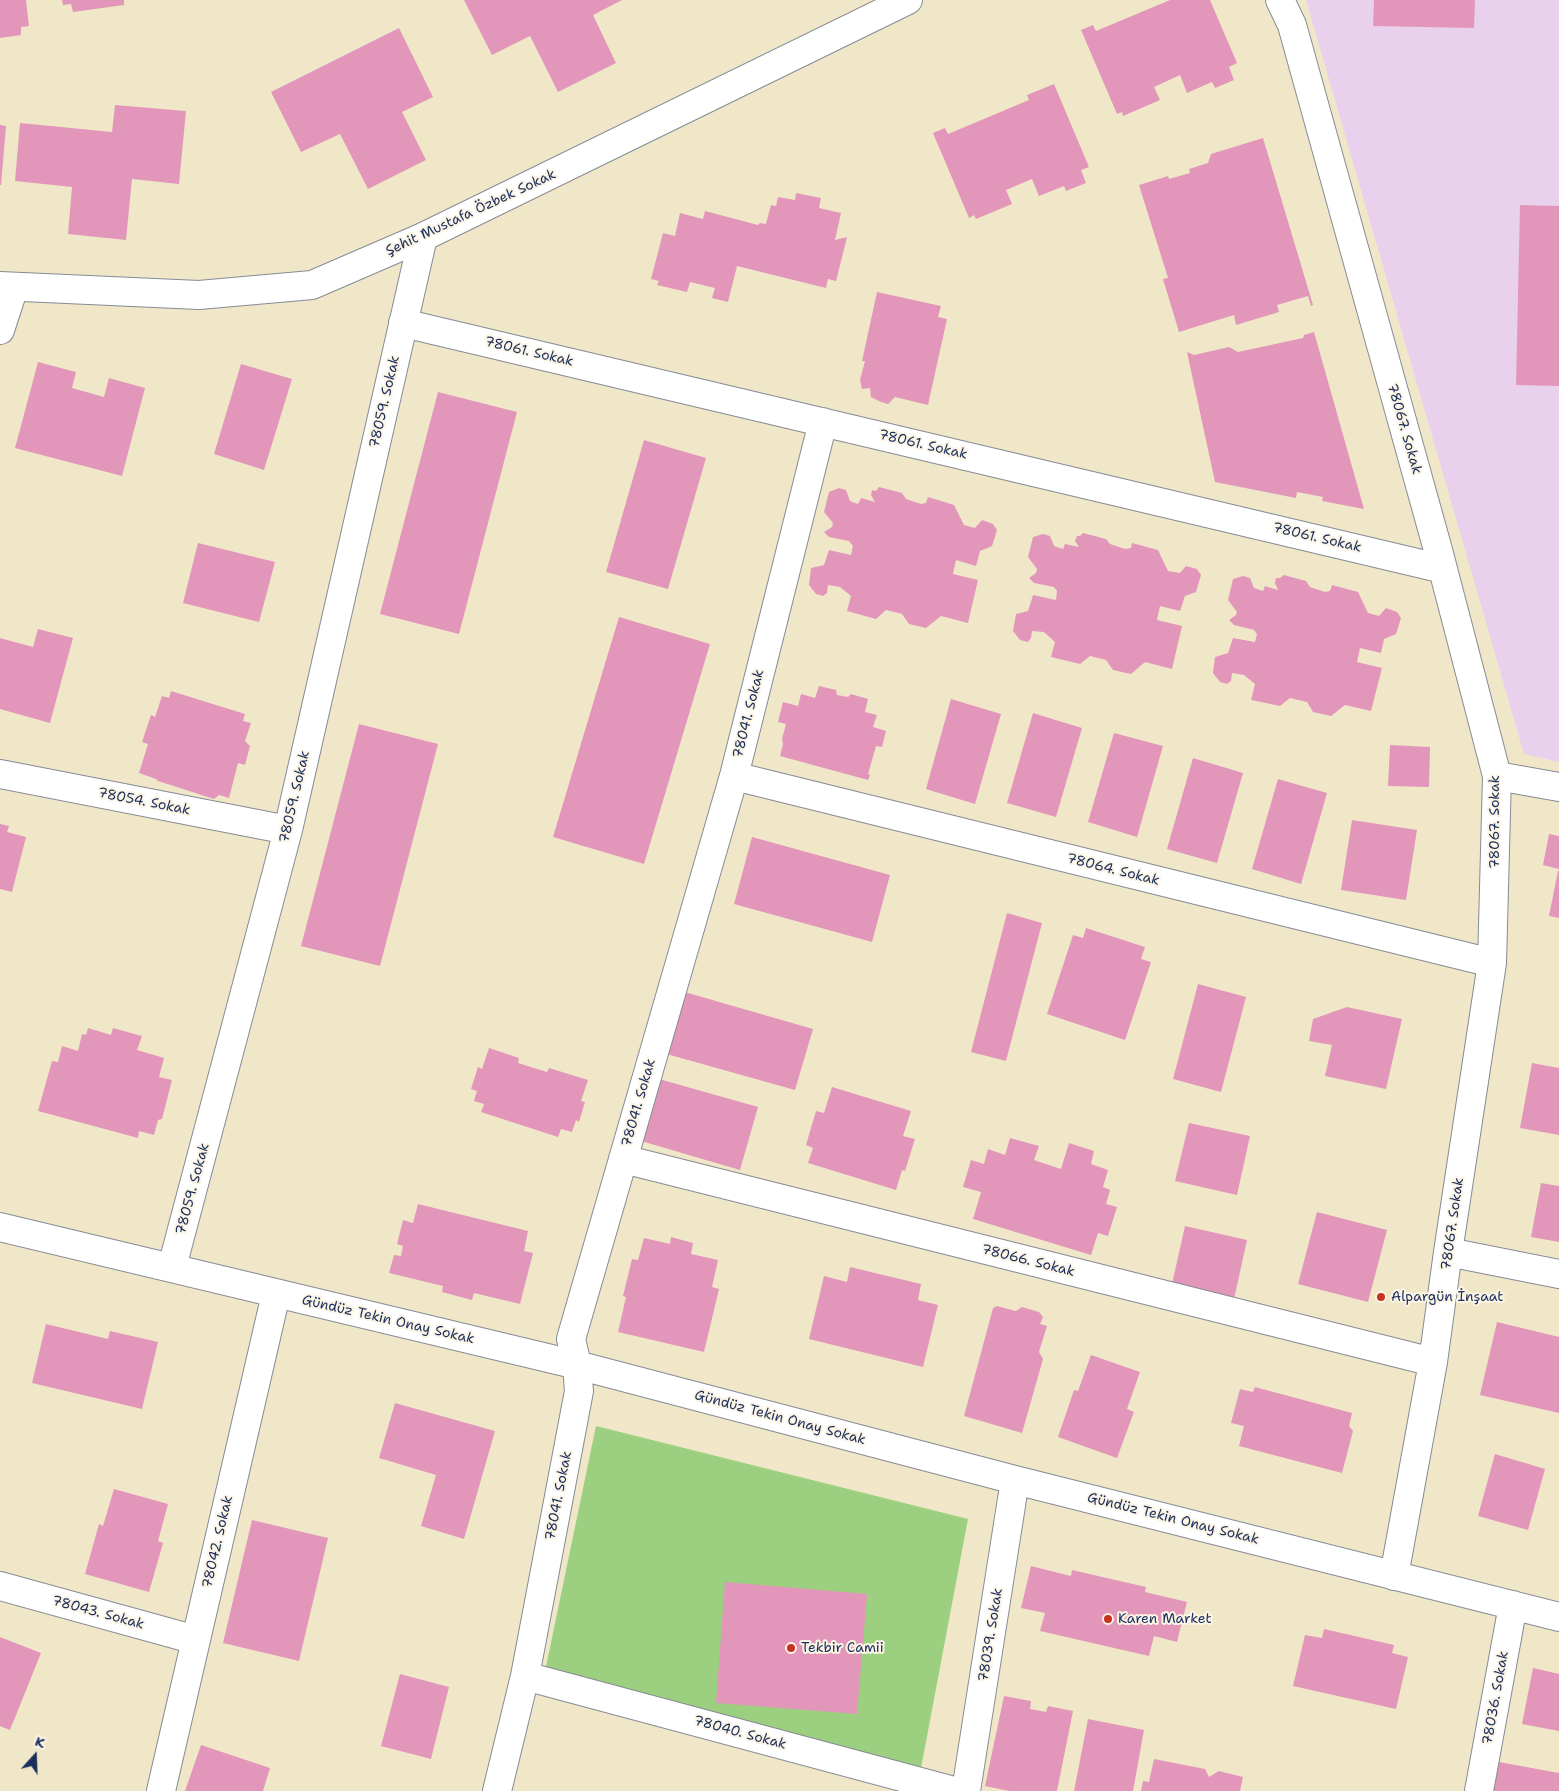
<!DOCTYPE html>
<html>
<head>
<meta charset="utf-8">
<style>
  body { margin:0 }
  #map { position:relative; width:1559px; height:1791px; overflow:hidden; background:#f0e7c9; font-family:"Shantell Sans",sans-serif }
  canvas { display:block }
  .north { position:absolute; left:10px; top:1731px; width:50px; height:50px; -webkit-text-stroke:4px #fcf5e5; paint-order:stroke; rotate:20deg; font-size:14px; font-weight:700; line-height:20px; text-align:center; color:#1b2f5e }
  .north::after { content:''; display:block; margin:auto; width:18px; height:22px; background:#1b2f5e; clip-path:polygon(50% 0,100% 100%,50% 72%,0 100%) }
</style>
</head>
<body>
<div id="map">
<canvas width="1559" height="1791"></canvas>
<div class="north">K</div>
</div>
<script>
const ctx = document.querySelector('canvas').getContext('2d');
ctx.lineJoin = 'round';
function paint(path, color) {
  ctx.fillStyle = color;
  ctx.fill(path, 'evenodd');
}
function toPath(rows) {
  const path = new Path2D();
  for (const r of rows) {
    path.moveTo(r[0], r[1]);
    for (let i = 2; i < r.length; i += 2) path.lineTo(r[i], r[i + 1]);
  }
  return path;
}
function trace(path, color, width, dash) {
  ctx.strokeStyle = color;
  ctx.lineWidth = width;
  ctx.lineCap = dash ? 'butt' : 'round';
  ctx.setLineDash(dash || []);
  ctx.stroke(path);
}
function drawText(font, color, halo, rows, align = 'center') {
  ctx.font = font + ' "Shantell Sans",sans-serif';
  ctx.lineWidth = 4;
  ctx.setLineDash([]);
  ctx.textBaseline = 'middle';
  ctx.strokeStyle = halo;
  ctx.fillStyle = color;
  for (const [text, x, y, turn = 0] of rows) {
    ctx.save();
    ctx.translate(x, y);
    ctx.rotate((+turn || 0) * Math.PI / 180);
    ctx.textAlign = isNaN(turn) ? turn : align;
    if (halo) ctx.strokeText(text, 0, 0);
    ctx.fillText(text, 0, 0);
    ctx.restore();
  }
}
paint(toPath([
  [1306,0,1559,0,1559,762,1524,754]
]), '#e9d1ed');
paint(toPath([
  [596,1426,968,1519,921,1768,543,1681]
]), '#9ccf7f');
paint(toPath([
  [0,0,26,0,29,26,21,27,21,35,0,38],
  [62,0,124,0,124,5,73,12,71,4,63,5],
  [464,0,622,0,593,15,616,63,558,92,530,36,492,55],
  [1170,0,1210,0,1237,63,1229,67,1234,80,1215,88,1212,82,1187,93,1180,75,1154,87,1160,100,1123,116,1122,112,1117,114,1081,30,1093,25,1096,31],
  [1374,0,1475,0,1474,28,1373,26],
  [399,28,433,97,402,112,426,160,368,189,340,134,301,152,271,92],
  [1054,84,1089,167,1081,170,1086,183,1066,191,1064,186,1039,196,1032,179,1006,190,1012,204,976,219,974,215,969,218,933,133,945,128,948,134,1029,100,1027,95],
  [115,105,186,111,179,184,132,179,126,240,68,234,72,187,15,181,20,123,112,132],
  [0,125,6,126,1,185,0,185],
  [1263,138,1313,305,1311,306,1308,296,1277,305,1279,312,1236,325,1234,315,1179,332,1163,279,1168,278,1139,185,1168,176,1169,179,1190,173,1189,169,1208,163,1211,154],
  [796,193,821,198,819,208,841,213,835,240,847,237,836,281,828,279,826,288,737,266,728,302,712,298,715,288,690,282,687,292,657,285,659,281,651,279,663,233,675,236,680,213,703,219,705,211,758,225,760,223,766,224,771,205,776,206,778,197,795,200],
  [1520,205,1559,206,1559,386,1516,385],
  [877,292,941,306,938,317,947,319,928,405,895,397,888,404,881,402,871,397,870,388,862,389,860,380,865,361,862,361],
  [1314,332,1364,509,1322,501,1323,497,1297,492,1296,498,1215,482,1187,352,1194,355,1229,347,1238,352,1303,338,1304,335],
  [38,362,76,372,72,388,104,397,109,378,145,388,122,476,15,448],
  [241,364,292,379,264,470,214,454],
  [438,392,517,412,459,634,380,614],
  [644,440,706,458,668,589,606,572],
  [879,487,902,493,906,499,921,504,926,503,928,497,954,505,964,525,975,528,982,520,993,524,997,530,992,546,980,551,976,566,956,560,953,574,978,580,968,623,941,616,926,628,909,624,902,614,886,610,876,619,847,611,851,596,840,587,828,585,827,593,823,596,816,594,809,585,811,568,824,565,829,550,851,555,853,546,849,541,829,537,824,532,832,527,833,523,824,512,829,492,839,488,846,490,850,501,858,504,861,498,875,502,871,495,872,490,876,491],
  [1083,533,1106,539,1110,544,1125,549,1131,548,1132,543,1158,550,1168,571,1180,573,1186,566,1197,569,1201,575,1196,592,1185,596,1180,611,1160,606,1157,620,1182,626,1172,669,1145,662,1131,674,1113,670,1106,660,1090,656,1080,664,1051,657,1055,642,1044,632,1032,631,1031,638,1028,642,1020,640,1013,631,1016,614,1028,611,1033,595,1056,600,1057,591,1054,587,1034,583,1029,578,1036,573,1037,569,1028,557,1033,537,1043,534,1050,536,1054,546,1063,549,1065,544,1079,547,1075,541,1077,536,1080,536],
  [198,543,275,562,259,622,183,603],
  [1284,575,1306,581,1310,587,1325,592,1330,591,1332,585,1358,592,1368,613,1379,616,1386,608,1397,612,1401,618,1396,634,1384,639,1381,653,1360,648,1357,662,1382,668,1371,711,1345,705,1331,716,1313,712,1307,702,1290,698,1280,706,1251,700,1255,684,1244,675,1232,673,1231,681,1227,684,1220,682,1213,673,1215,657,1228,653,1233,638,1255,642,1257,634,1254,630,1234,625,1229,620,1236,615,1237,612,1228,600,1233,579,1243,576,1250,578,1254,588,1263,591,1265,586,1278,590,1275,583,1276,578,1280,578],
  [619,617,710,644,644,864,553,837],
  [38,629,73,638,50,723,0,709,0,638,33,647],
  [819,686,836,690,837,695,848,697,851,694,868,699,865,712,877,715,873,727,886,731,882,747,876,746,868,774,870,775,868,780,780,756,783,744,782,739,786,724,778,722,783,702,798,706,801,694,815,698],
  [171,691,245,714,243,721,251,723,245,741,250,746,245,765,238,763,229,798,219,795,214,799,158,781,156,779,139,773,148,744,142,742,151,715,155,717,162,696,169,698],
  [951,699,1001,714,975,804,926,789],
  [1033,713,1082,728,1056,817,1007,803],
  [359,724,438,744,380,966,301,946],
  [1114,733,1163,746,1137,837,1088,822],
  [1390,745,1430,747,1429,787,1388,786],
  [1193,758,1243,773,1217,863,1167,849],
  [1278,779,1327,793,1301,884,1252,869],
  [1352,820,1417,830,1406,900,1341,890],
  [0,824,9,826,7,832,26,837,12,892,0,889],
  [1549,834,1559,836,1559,869,1543,865],
  [752,837,890,875,872,942,734,904],
  [1558,871,1559,871,1559,918,1549,916],
  [1007,913,1042,923,1006,1061,971,1052],
  [1086,928,1145,947,1141,959,1151,962,1125,1040,1047,1014,1073,935,1083,938],
  [1198,984,1246,997,1221,1092,1173,1079],
  [681,991,813,1029,795,1090,663,1053],
  [1347,1007,1402,1019,1386,1089,1325,1076,1332,1045,1309,1041,1313,1019],
  [88,1028,111,1035,113,1028,142,1036,137,1050,164,1058,159,1077,172,1080,162,1119,158,1120,154,1135,139,1131,138,1138,38,1111,52,1061,58,1062,62,1046,78,1051,82,1034,86,1035],
  [489,1048,519,1058,518,1063,547,1072,549,1068,588,1080,581,1101,585,1102,579,1122,576,1120,572,1132,561,1129,558,1137,481,1112,484,1104,474,1101,477,1091,471,1089,478,1067,482,1069],
  [1532,1063,1559,1068,1559,1135,1520,1128],
  [659,1079,758,1107,740,1170,641,1141],
  [832,1087,911,1111,903,1136,915,1139,905,1171,902,1170,896,1190,808,1163,813,1148,806,1145,816,1111,824,1113],
  [1189,1123,1250,1136,1237,1195,1175,1181],
  [1010,1138,1039,1146,1034,1160,1061,1169,1069,1143,1094,1151,1091,1164,1108,1170,1103,1187,1110,1190,1106,1204,1117,1207,1108,1236,1098,1233,1091,1255,973,1219,981,1192,963,1187,971,1160,984,1164,988,1149,1005,1155],
  [1541,1183,1559,1186,1559,1242,1531,1237],
  [418,1204,528,1231,524,1251,533,1253,520,1304,474,1293,472,1300,442,1292,443,1286,389,1273,394,1255,401,1256,403,1246,397,1244,403,1220,413,1223],
  [1317,1212,1387,1230,1368,1302,1298,1284],
  [1185,1226,1247,1240,1234,1299,1172,1284],
  [671,1237,693,1243,691,1254,718,1260,712,1287,719,1289,704,1352,618,1332,626,1297,623,1296,632,1259,638,1260,644,1238,670,1244],
  [850,1267,921,1284,918,1300,938,1305,923,1367,809,1339,824,1276,847,1282],
  [997,1306,1016,1311,1022,1307,1039,1312,1043,1317,1040,1324,1047,1326,1039,1352,1043,1359,1022,1433,964,1416,993,1308],
  [1497,1322,1559,1337,1559,1413,1480,1395],
  [46,1324,108,1339,110,1331,158,1342,142,1409,32,1383],
  [1091,1355,1140,1372,1127,1409,1134,1412,1117,1458,1058,1437,1074,1390,1078,1391],
  [1255,1387,1352,1413,1349,1426,1353,1431,1342,1473,1239,1446,1244,1426,1231,1423,1240,1389,1253,1392],
  [395,1403,495,1431,464,1539,421,1526,436,1475,379,1458],
  [1495,1454,1545,1469,1528,1530,1478,1516],
  [114,1489,168,1504,158,1541,163,1543,149,1592,85,1574,99,1524,103,1526],
  [252,1520,328,1538,299,1661,223,1643],
  [1031,1566,1071,1576,1072,1570,1146,1587,1145,1592,1187,1602,1177,1642,1154,1636,1149,1656,1040,1631,1045,1613,1021,1608],
  [725,1582,867,1594,857,1714,716,1703],
  [1324,1629,1394,1645,1392,1653,1408,1657,1396,1709,1293,1686,1305,1635,1322,1638],
  [0,1637,41,1653,10,1730,0,1726],
  [1533,1668,1559,1674,1559,1731,1522,1724],
  [400,1674,449,1687,431,1759,381,1746],
  [1004,1696,1031,1701,1030,1709,1046,1712,1048,1706,1073,1711,1057,1791,1009,1791,985,1786],
  [1088,1719,1144,1730,1133,1791,1074,1791],
  [201,1745,270,1768,263,1791,185,1791],
  [1154,1759,1205,1769,1209,1777,1219,1771,1243,1777,1240,1791,1141,1791,1143,1781,1149,1782],
  [1499,1762,1559,1773,1559,1791,1493,1791]
]), '#e297ba');
const minor = toPath([
  [1280,0,1292,25,1438,550,1497,776,1492,963,1448,1252,1433,1362,1394,1576],
  [403,323,1443,569],
  [0,330,14,287],
  [0,774,288,830],
  [734,776,1492,963],
  [1497,776,1559,787],
  [623,1159,1433,1362],
  [0,1227,577,1365,1015,1480,1559,1617],
  [1448,1252,1559,1274],
  [172,1267,288,830,423,237],
  [0,1586,196,1640],
  [525,1676,954,1791],
  [161,1791,276,1294],
  [497,1791,525,1676,579,1391,577,1365,571,1339,734,776,823,422],
  [966,1791,1015,1480],
  [1479,1791,1513,1605]
]);
const major = toPath([
  [0,286,199,295,312,285,423,237,908,0]
]);
trace(minor, '#868b94', 30);
trace(major, '#868b94', 30);
trace(minor, '#fff', 28);
trace(major, '#fff', 28);
for (const [x, y, r, color] of [
  [1381,1297,5,"#c8321e"],
  [1108,1619,5,"#c8321e"],
  [791,1648,5,"#c8321e"]
]) {
  const dot = new Path2D();
  dot.arc(x, y, r, 0, 2 * Math.PI);
  ctx.fillStyle = color;
  ctx.fill(dot);
  trace(dot, '#fcf5e5', 2);
}
drawText('14px', '#1b2f5e', '#fcf5e5', [
  ["Şehit Mustafa Özbek Sokak",471,213,-25],
  ["78061. Sokak",529,352,13],
  ["78059. Sokak",385,402,-77],
  ["78067. Sokak",1404,429,74],
  ["78061. Sokak",923,445,13],
  ["78061. Sokak",1317,538,13],
  ["78041. Sokak",749,714,-76],
  ["78059. Sokak",295,797,-77],
  ["78054. Sokak",144,802,11],
  ["78067. Sokak",1495,822,-90],
  ["78064. Sokak",1113,870,14],
  ["78041. Sokak",639,1103,-74],
  ["78059. Sokak",193,1189,-75],
  ["78067. Sokak",1453,1224,-82],
  ["78066. Sokak",1028,1261,14],
  ["Gündüz Tekin Onay Sokak",388,1320,13],
  ["Gündüz Tekin Onay Sokak",780,1418,15],
  ["78041. Sokak",559,1496,-79],
  ["Gündüz Tekin Onay Sokak",1173,1519,14],
  ["78042. Sokak",218,1542,-77],
  ["78043. Sokak",98,1613,15],
  ["78039. Sokak",991,1635,-81],
  ["78036. Sokak",1496,1698,-80],
  ["78040. Sokak",740,1733,15]
]);
drawText('14px', '#1b2f5e', '#fcf5e5', [
  ["Alpargün İnşaat",1391,1297],
  ["Karen Market",1118,1619],
  ["Tekbir Camii",801,1648]
], 'left');
</script>
</body>
</html>
